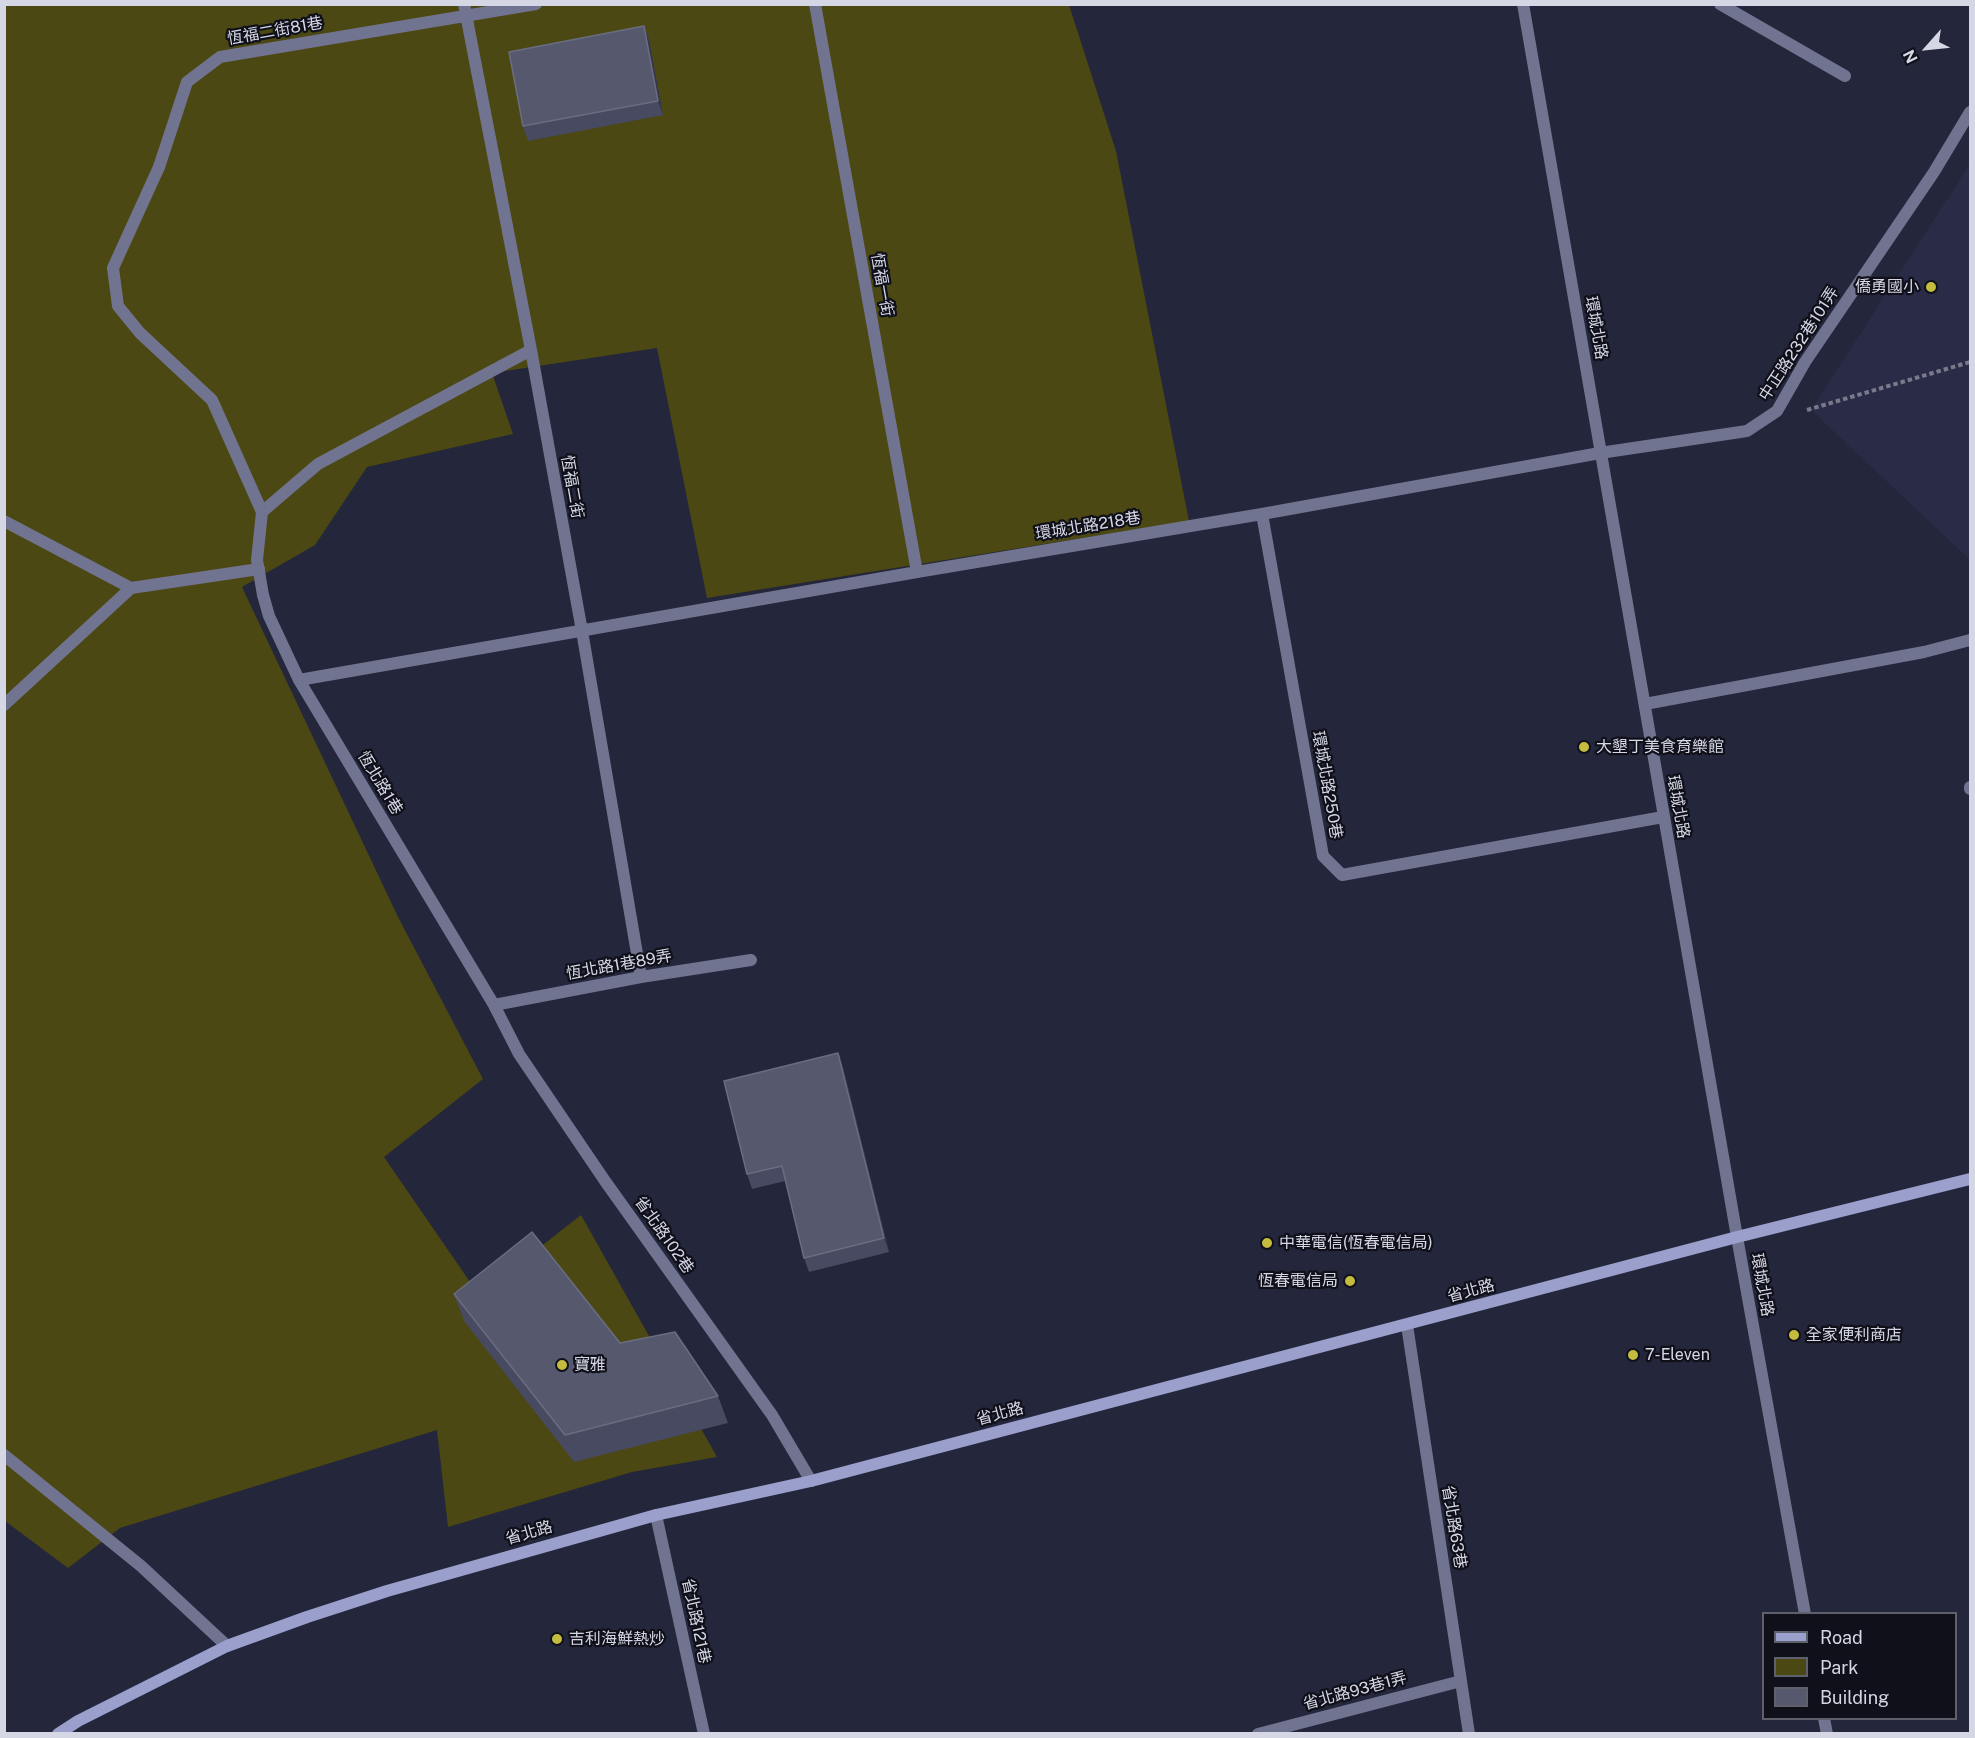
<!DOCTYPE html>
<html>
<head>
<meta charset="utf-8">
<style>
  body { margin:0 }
  #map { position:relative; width:1975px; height:1738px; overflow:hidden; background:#24263b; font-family:"Public Sans",sans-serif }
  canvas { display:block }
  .frame { position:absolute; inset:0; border:6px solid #d5d7e5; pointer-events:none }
  .legend { position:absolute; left:1762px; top:1612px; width:195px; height:108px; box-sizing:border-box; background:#0f101a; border:2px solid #5e606b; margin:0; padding:8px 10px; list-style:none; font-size:18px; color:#d5d7e5 }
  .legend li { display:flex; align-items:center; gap:12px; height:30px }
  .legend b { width:30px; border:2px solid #5e606b }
  .north { position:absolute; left:1897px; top:18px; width:60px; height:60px; -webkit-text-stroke:4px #0f101a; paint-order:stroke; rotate:243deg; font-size:16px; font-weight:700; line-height:24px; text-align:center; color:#d5d7e5 }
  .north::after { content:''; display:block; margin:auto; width:21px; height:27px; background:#d5d7e5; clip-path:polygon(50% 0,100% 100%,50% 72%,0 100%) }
</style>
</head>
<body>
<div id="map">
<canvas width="1975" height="1738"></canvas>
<div class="frame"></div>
<ul class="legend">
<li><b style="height:8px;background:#9a9fcb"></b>Road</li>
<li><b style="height:16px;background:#4b4813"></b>Park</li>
<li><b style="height:16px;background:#56596e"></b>Building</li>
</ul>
<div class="north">N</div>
</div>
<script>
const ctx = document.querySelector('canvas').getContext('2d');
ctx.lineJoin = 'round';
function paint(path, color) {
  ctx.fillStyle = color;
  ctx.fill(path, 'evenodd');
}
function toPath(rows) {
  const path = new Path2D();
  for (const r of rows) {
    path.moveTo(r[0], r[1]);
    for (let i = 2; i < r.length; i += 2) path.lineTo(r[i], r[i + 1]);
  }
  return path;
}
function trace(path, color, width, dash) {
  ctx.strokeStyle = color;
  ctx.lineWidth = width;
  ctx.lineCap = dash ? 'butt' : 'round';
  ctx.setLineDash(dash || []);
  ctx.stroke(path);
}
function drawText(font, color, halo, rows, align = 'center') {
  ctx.font = font + ' "Public Sans","Noto Sans TC",sans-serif';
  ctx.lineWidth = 4.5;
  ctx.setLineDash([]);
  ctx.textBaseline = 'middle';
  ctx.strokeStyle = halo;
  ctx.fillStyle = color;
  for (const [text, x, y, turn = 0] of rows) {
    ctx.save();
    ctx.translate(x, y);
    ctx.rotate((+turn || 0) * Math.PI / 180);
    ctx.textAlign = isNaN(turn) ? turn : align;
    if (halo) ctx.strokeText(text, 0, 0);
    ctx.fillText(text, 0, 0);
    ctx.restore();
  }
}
paint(toPath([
  [1970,164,1970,560,1811,410]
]), '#292b47');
paint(toPath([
  [4,5,1069,5,1116,151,1189,521,707,598,657,348,492,373,513,434,367,467,315,545,242,587,398,917,483,1079,384,1157,479,1295,581,1215,717,1457,632,1472,448,1527,437,1430,120,1528,68,1568,5,1521]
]), '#4b4813');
trace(toPath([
  [1807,410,1970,362]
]), '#787a8c', 4, [4.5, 3]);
trace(toPath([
  [159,167,113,268,118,306,140,333,212,400,262,512],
  [4,521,131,588,259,569],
  [1645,704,1924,652,1970,640],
  [4,705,131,588],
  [1970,787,1970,789],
  [4,1455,141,1566,227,1646]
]), '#717490', 12);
trace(toPath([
  [464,4,531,350,582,631,641,977],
  [815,4,917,572],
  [1523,4,1737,1237,1805,1614],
  [1720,4,1845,76],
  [159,167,187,82,220,57,536,4],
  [531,350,318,464,262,512,257,560,263,595,269,616,299,680,494,1005,519,1054,605,1181,772,1415,811,1481],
  [1262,514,1323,856,1342,875,1663,817],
  [299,680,917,572,1262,514,1600,453,1747,431,1777,411,1805,362,1934,172,1970,112],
  [494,1005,641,977,751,960],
  [1407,1325,1469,1734],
  [656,1515,704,1734],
  [1824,1718,1827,1734],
  [1258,1734,1461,1681]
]), '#717490', 12);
trace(toPath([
  [58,1734,78,1721,227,1646,307,1617,387,1591,656,1515,811,1481,1737,1237,1970,1179]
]), '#9a9fcb', 12);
paint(toPath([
  [644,26,649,40,663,115,528,141,523,126],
  [838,1053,843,1067,889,1252,809,1272,804,1258,785,1181,752,1189,747,1174],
  [454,1294,620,1343,718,1396,728,1423,574,1462,464,1321]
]), '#474a60');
paint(toPath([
  [644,26,649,40,663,115,658,101],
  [838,1053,843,1067,889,1252,884,1238]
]), '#32354b');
const building = toPath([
  [644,26,658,101,523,126,509,52,644,26],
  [838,1053,884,1238,804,1258,782,1166,747,1174,724,1081,838,1053],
  [532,1232,620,1343,675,1332,718,1396,565,1435,454,1294,532,1232]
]);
paint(building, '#56596e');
trace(building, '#6a6d81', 1.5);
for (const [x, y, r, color] of [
  [1931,287,6,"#c4bc3e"],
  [1584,747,6,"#c4bc3e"],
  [1267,1243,6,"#c4bc3e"],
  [1350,1281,6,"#c4bc3e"],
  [1794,1335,6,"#c4bc3e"],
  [1633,1355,6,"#c4bc3e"],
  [562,1365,6,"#c4bc3e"],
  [557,1639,6,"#c4bc3e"]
]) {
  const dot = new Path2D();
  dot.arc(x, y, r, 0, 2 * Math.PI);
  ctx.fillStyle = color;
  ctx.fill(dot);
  trace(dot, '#0f101a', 2);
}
drawText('16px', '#d5d7e5', '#0f101a', [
  ["恆福二街81巷",275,31,-10],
  ["恆福一街",882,285,80],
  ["環城北路",1596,328,80],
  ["中正路232巷101弄",1799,344,-57],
  ["恆福二街",572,487,80],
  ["環城北路218巷",1088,526,-9],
  ["恆北路1巷",380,783,59],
  ["環城北路250巷",1327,785,80],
  ["環城北路",1678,807,80],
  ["恆北路1巷89弄",619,965,-10],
  ["省北路102巷",664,1235,55],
  ["環城北路",1762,1285,80],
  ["省北路",1471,1291,-15],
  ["省北路",1000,1414,-15],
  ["省北路63巷",1454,1527,81],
  ["省北路",529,1533,-16],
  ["省北路121巷",696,1621,78],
  ["省北路93巷1弄",1355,1691,-15]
]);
drawText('16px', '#d5d7e5', '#0f101a', [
  ["僑勇國小",1919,287,"right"],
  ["大墾丁美食育樂館",1596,747],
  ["中華電信(恆春電信局)",1279,1243],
  ["恆春電信局",1338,1281,"right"],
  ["全家便利商店",1806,1335],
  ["7-Eleven",1645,1355],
  ["寶雅",574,1365],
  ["吉利海鮮熱炒",569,1639]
], 'left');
</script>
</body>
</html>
